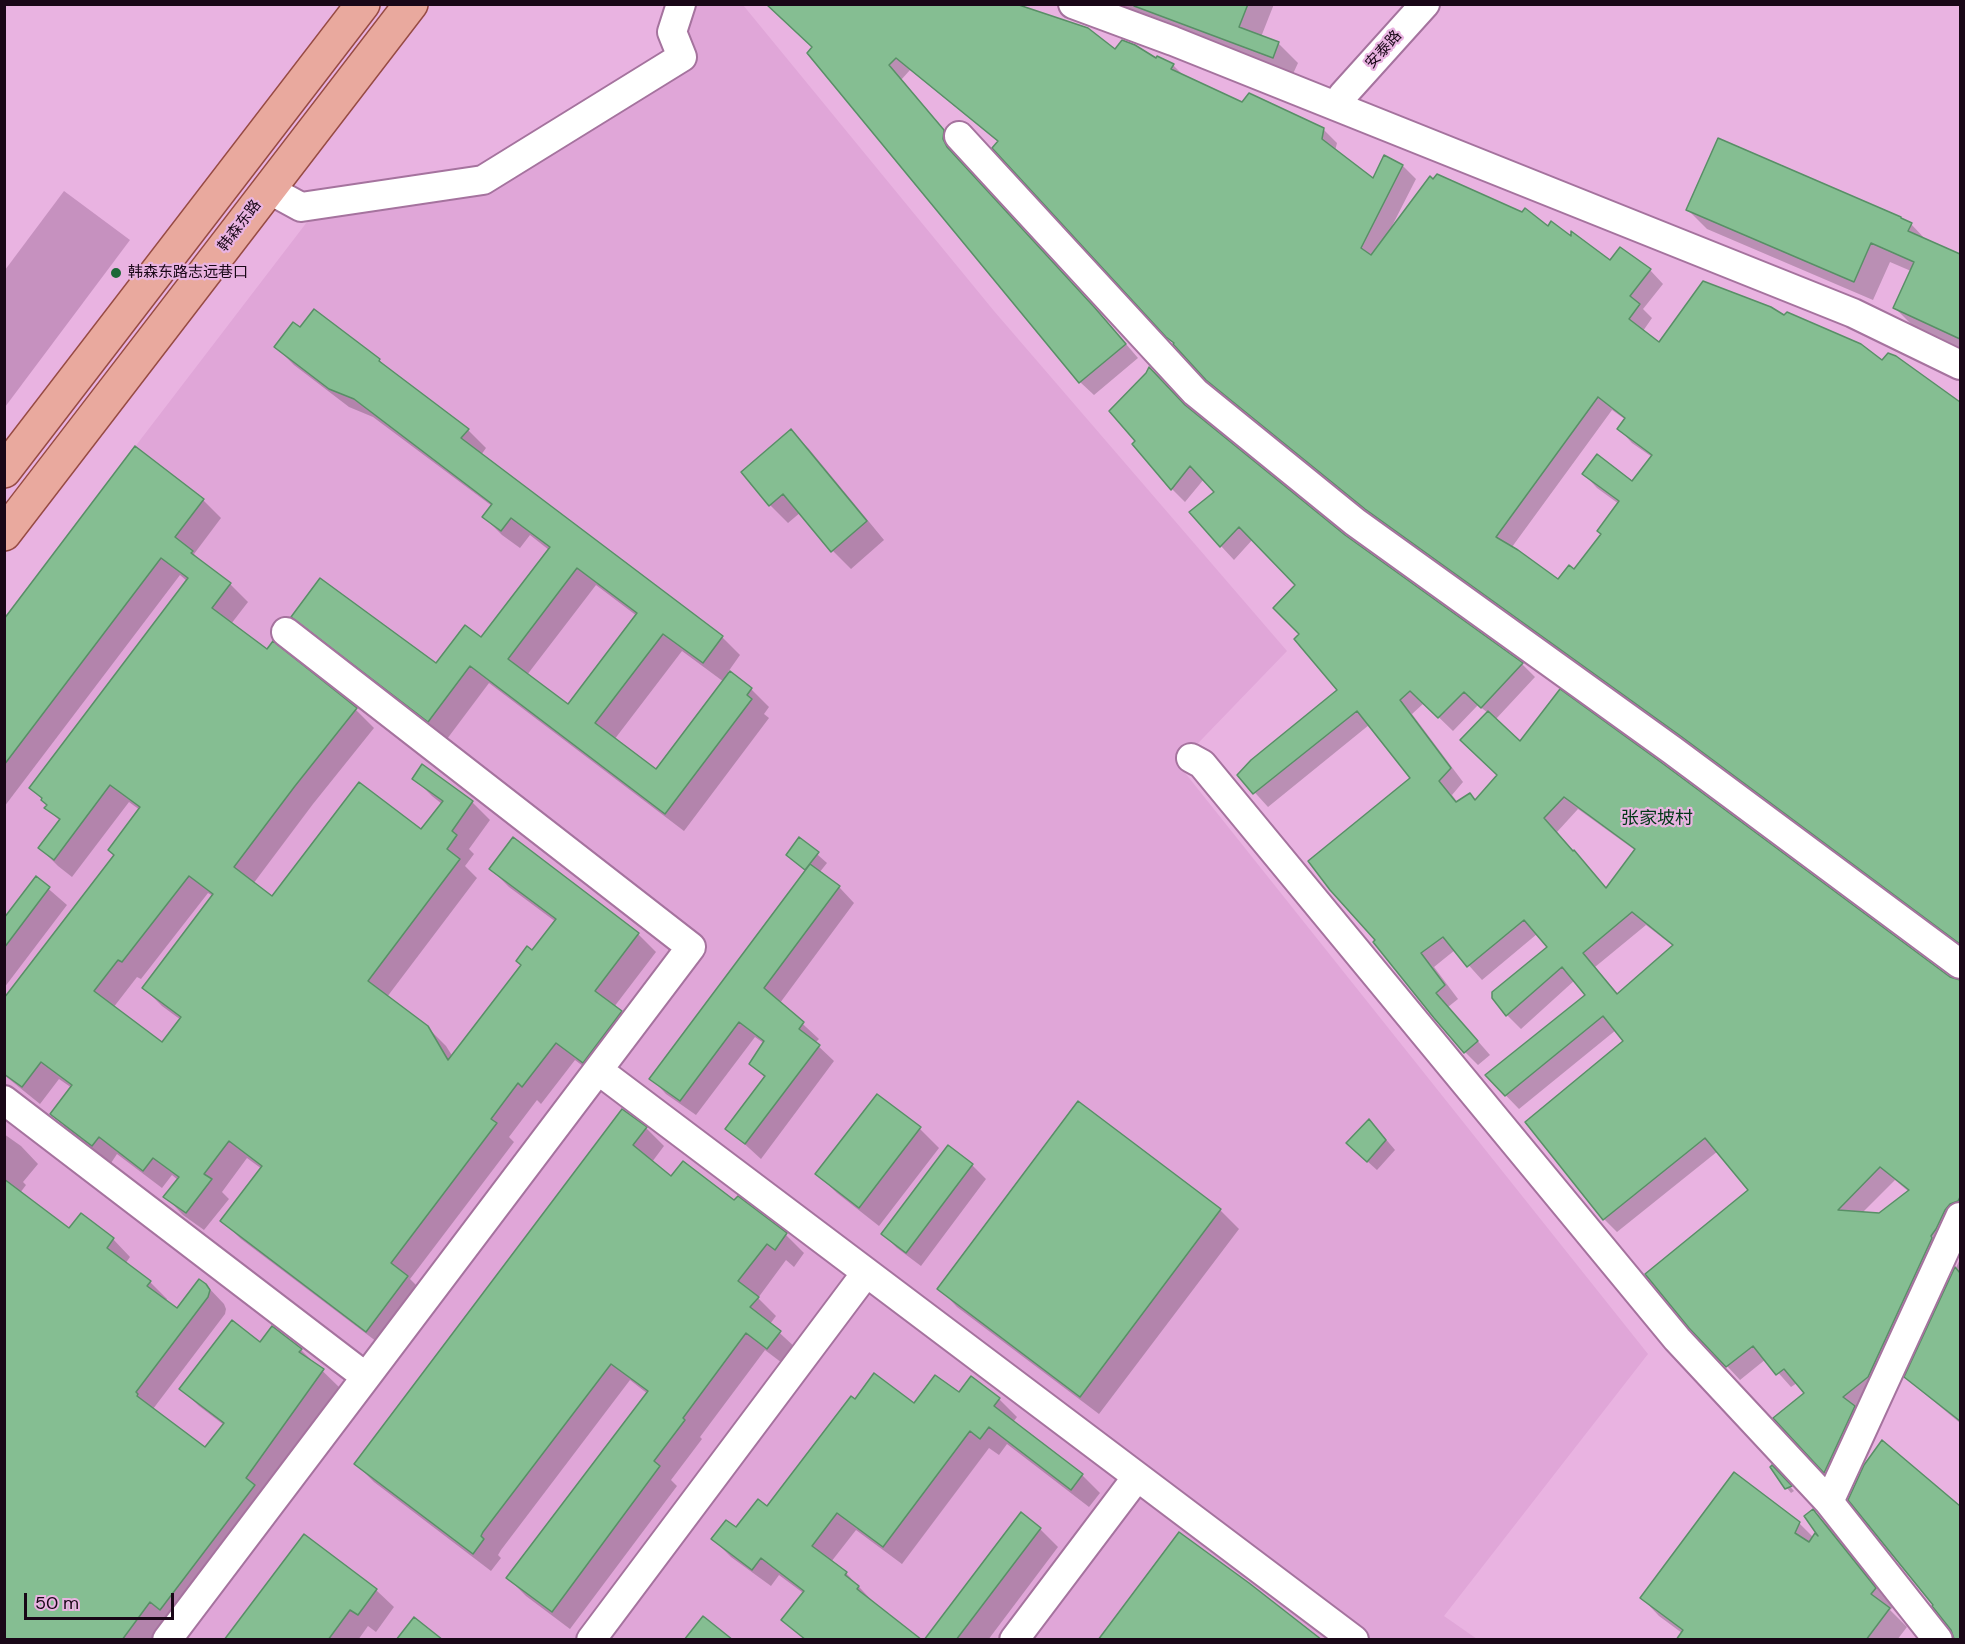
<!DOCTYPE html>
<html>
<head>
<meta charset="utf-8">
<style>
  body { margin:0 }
  #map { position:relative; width:1965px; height:1644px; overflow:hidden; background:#e9b3e1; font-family:"DM Sans",sans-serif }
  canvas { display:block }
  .frame { position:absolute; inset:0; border:6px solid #190717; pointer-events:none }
  .scale { position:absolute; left:24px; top:1593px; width:150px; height:27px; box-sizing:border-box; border:3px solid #190717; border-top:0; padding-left:8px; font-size:18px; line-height:21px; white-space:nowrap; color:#190717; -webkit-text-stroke:4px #e9b3e1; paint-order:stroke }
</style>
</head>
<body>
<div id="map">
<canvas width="1965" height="1644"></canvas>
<div class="frame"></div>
<div class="scale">50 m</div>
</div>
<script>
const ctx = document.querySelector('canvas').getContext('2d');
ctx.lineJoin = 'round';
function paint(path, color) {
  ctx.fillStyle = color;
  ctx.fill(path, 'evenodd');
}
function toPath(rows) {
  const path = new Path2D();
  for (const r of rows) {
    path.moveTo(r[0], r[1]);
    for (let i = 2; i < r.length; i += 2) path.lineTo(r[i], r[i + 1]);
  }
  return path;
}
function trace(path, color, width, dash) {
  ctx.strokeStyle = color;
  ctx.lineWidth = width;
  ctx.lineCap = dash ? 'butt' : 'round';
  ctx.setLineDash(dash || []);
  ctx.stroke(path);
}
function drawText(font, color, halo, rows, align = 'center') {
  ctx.font = font + ' "DM Sans","Noto Sans SC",sans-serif';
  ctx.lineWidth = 4.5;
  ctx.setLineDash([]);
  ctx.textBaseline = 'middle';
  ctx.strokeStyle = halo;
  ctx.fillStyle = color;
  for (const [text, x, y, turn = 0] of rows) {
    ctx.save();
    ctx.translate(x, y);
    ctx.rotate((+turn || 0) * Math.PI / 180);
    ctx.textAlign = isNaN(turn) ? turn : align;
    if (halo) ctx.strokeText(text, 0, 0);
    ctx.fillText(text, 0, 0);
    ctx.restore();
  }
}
paint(toPath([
  [694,5,743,5,994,311,1287,651,1178,764,1648,1354,1444,1616,1477,1639,5,1639,4,618,320,205,483,180,682,57]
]), '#e0a6d8');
paint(toPath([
  [64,191,130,240,5,407,5,270]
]), '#c691bf');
paint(toPath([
  [1099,4,1274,4,1261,37,1279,44,1298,63,1292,76],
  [1115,51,1156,60,1157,58,1174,66,1185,77,1242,104,1323,129,1337,143,1335,151,1374,180,1385,157,1403,166,1416,179,1392,226,1393,227,1549,228,1610,263,1621,249,1650,270,1663,284,1643,309,1652,318,1643,331,1659,344,1784,318,1882,362,1896,358,1960,404,1960,946,1697,750,1380,522,1222,393,998,142,910,70,901,80,956,145,956,154,960,162,1108,323,1138,358,1094,395,1080,382,809,53],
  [1612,410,1626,420,1619,429,1632,443,1652,457,1633,483,1584,474,1597,488,1619,504,1602,534,1575,571,1558,581,1512,547],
  [1688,210,1911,224,1928,242,1960,256,1960,348,1914,327,1895,308,1911,271,1890,262,1873,300,1707,229],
  [300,329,379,360,395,375,468,430,486,448,481,455,722,637,740,655,728,672,751,689,769,707,764,714,769,718,684,831,489,683,447,739,311,635,293,617,436,665,482,639,549,550,530,535,520,548,502,535,484,517,492,506,373,417,349,407,294,365,276,347],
  [596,585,637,616,568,706,527,675],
  [682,651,724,682,656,771,614,740],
  [1188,409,1344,536,1522,664,1535,677,1495,720,1520,743,1949,979,1960,982,1960,1221,1838,1484,1775,1418,1806,1393,1797,1383,1791,1387,1766,1359,1740,1380,1691,1327,1750,1190,1718,1151,1617,1232,1604,1219,1625,1041,1616,1030,1519,1109,1487,1076,1588,996,1575,980,1521,1029,1507,1015,1493,997,1549,947,1537,934,1482,980,1455,950,1434,967,1458,999,1448,1007,1490,1055,1478,1065,1465,1052,1375,942,1412,779,1369,725,1268,807,1239,775,1339,690,1301,634,1298,585,1253,539,1234,560,1221,546,1191,512,1216,492,1204,479,1185,502,1172,489],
  [1424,703,1453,731,1478,705,1488,713,1499,775,1476,801,1458,803,1452,795,1463,782,1412,714],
  [1578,809,1636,851,1607,889,1557,832],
  [1646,925,1673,946,1619,995,1595,967],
  [1895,1180,1909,1192,1880,1215,1862,1213],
  [791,431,809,449,884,540,851,569,833,551,801,512,788,523,770,505],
  [203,500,221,518,194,554,204,565,230,584,248,602,231,624,268,651,273,644,356,710,374,728,313,804,253,884,272,898,422,831,442,804,432,796,414,778,422,766,472,802,490,820,469,849,474,854,465,866,477,878,387,997,427,1027,446,1046,453,1057,556,922,509,887,491,869,638,934,656,952,614,1007,639,1031,601,1080,575,1060,541,1104,537,1100,509,1137,514,1142,410,1279,426,1295,385,1348,241,1239,222,1221,262,1169,247,1158,222,1192,229,1199,204,1230,183,1215,165,1196,178,1180,172,1175,162,1188,117,1154,111,1163,70,1132,52,1114,72,1088,59,1079,40,1104,4,1075,4,1004,115,856,140,810,129,802,72,877,58,866,40,848,60,821,46,807,48,805,31,788,187,581,180,575,4,807,4,622],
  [208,893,213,896,144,988,162,1006,181,1020,162,1044,113,1008,137,977,141,979],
  [800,839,827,863,819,873,839,887,854,903,780,1003,819,1039,815,1043,834,1061,761,1159,727,1128,765,1078,751,1063,765,1044,755,1037,696,1115,666,1094,651,1078,807,872,788,855],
  [36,878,67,905,4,988,4,914,8,916],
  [1078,1103,1220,1210,1239,1229,1099,1414,957,1307,939,1288],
  [646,1128,664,1146,652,1162,671,1179,735,1202,738,1198,786,1235,804,1253,794,1267,786,1260,758,1298,776,1316,770,1324,798,1350,786,1366,765,1350,700,1437,702,1439,671,1480,677,1486,570,1629,526,1596,508,1578,648,1394,630,1380,501,1550,498,1555,501,1558,491,1571,374,1482,356,1464],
  [920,1129,939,1148,879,1226,837,1193,817,1174],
  [1378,1130,1395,1150,1377,1170,1357,1152],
  [4,1134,21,1146,38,1164,23,1182,26,1185,20,1193,70,1230,113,1239,130,1257,125,1264,150,1282,167,1299,165,1302,177,1311,206,1285,224,1304,226,1309,225,1314,153,1409,205,1449,224,1425,199,1406,181,1389,260,1344,301,1350,340,1388,152,1640,4,1640],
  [972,1165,986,1179,921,1266,897,1248,883,1234],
  [1960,1259,1960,1423,1920,1390,1906,1377],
  [959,1394,999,1399,1017,1417,1013,1422,1082,1475,1100,1493,1089,1507,1007,1444,999,1455,989,1448,902,1564,856,1530,831,1562,846,1573,876,1605,920,1640,805,1640,793,1628,810,1598,779,1575,771,1586,731,1557,713,1539,737,1529,768,1508,855,1401,914,1405],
  [1882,1443,1960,1508,1960,1640,1956,1638],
  [1776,1471,1794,1491,1791,1493,1787,1488],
  [1813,1511,1834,1532,1893,1607,1890,1610,1907,1627,1897,1640,1678,1640,1682,1633,1659,1616,1642,1598,1799,1523,1814,1538,1823,1541],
  [1021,1515,1040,1529,1058,1547,988,1640,926,1640],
  [304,1536,376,1590,394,1607,376,1632,368,1626,358,1640,226,1640]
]), '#0003');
const building = toPath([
  [766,4,1016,4,1088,28,1115,49,1122,40,1135,45,1156,58,1157,56,1174,64,1171,69,1242,102,1249,93,1324,128,1322,139,1373,178,1384,155,1403,165,1361,248,1371,255,1430,176,1433,179,1437,174,1522,212,1525,208,1548,226,1551,221,1571,236,1571,231,1610,260,1620,247,1651,269,1630,296,1640,304,1629,319,1659,342,1703,281,1771,307,1784,315,1787,312,1861,344,1882,360,1888,353,1896,356,1960,402,1960,944,1682,737,1365,509,1206,380,1173,344,1174,343,1166,337,992,148,998,141,896,58,889,65,944,130,943,139,947,147,1095,308,1126,344,1079,383,807,53,812,47,766,4],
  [1598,397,1625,418,1617,429,1652,455,1632,481,1597,454,1582,474,1619,501,1597,531,1601,534,1574,569,1569,565,1558,579,1518,550,1496,537,1598,397],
  [1134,4,1248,4,1239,27,1279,42,1273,58,1134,6,1134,4],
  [1718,138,1901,217,1901,218,1912,223,1908,231,1960,254,1960,339,1893,308,1914,262,1871,243,1854,282,1686,210,1718,138],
  [314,309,380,359,379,361,469,429,461,438,723,636,703,663,663,634,595,723,656,769,730,671,752,688,747,695,752,699,665,814,470,666,428,722,291,617,320,578,436,663,465,625,481,637,550,547,511,518,501,531,482,517,492,504,354,399,329,389,274,347,293,322,300,327,314,309],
  [577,568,637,613,568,704,508,659,577,568],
  [1149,367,1185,405,1345,535,1523,663,1481,708,1464,692,1438,718,1410,691,1400,700,1451,768,1439,781,1456,802,1470,793,1475,800,1497,775,1460,740,1488,711,1520,741,1560,689,1662,763,1950,977,1960,980,1960,1197,1958,1201,1950,1204,1945,1210,1936,1229,1931,1236,1932,1238,1868,1377,1843,1397,1855,1406,1824,1473,1773,1418,1804,1393,1784,1369,1776,1375,1753,1346,1726,1367,1689,1328,1645,1274,1748,1190,1705,1138,1603,1220,1525,1122,1623,1041,1603,1016,1505,1096,1485,1075,1585,995,1562,967,1506,1016,1492,998,1492,992,1547,947,1524,920,1467,967,1443,937,1421,953,1445,985,1436,993,1478,1041,1464,1053,1434,1018,1373,942,1375,940,1330,890,1308,861,1410,778,1357,711,1253,794,1237,775,1251,760,1337,690,1294,639,1299,634,1273,608,1295,585,1239,527,1220,547,1189,512,1214,492,1190,466,1171,490,1132,444,1135,441,1109,411,1146,373,1149,367],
  [1564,797,1635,849,1606,888,1574,850,1573,851,1544,818,1564,797],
  [1632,912,1673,945,1617,994,1583,953,1632,912],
  [1880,1167,1909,1190,1879,1213,1838,1210,1880,1167],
  [791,429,867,521,831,552,783,494,769,506,741,472,791,429],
  [135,446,204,499,175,537,193,551,191,553,231,583,212,608,267,649,273,641,357,708,295,786,234,867,272,896,359,782,421,829,443,801,412,779,422,764,473,801,452,831,457,835,447,849,460,859,368,981,428,1026,448,1060,521,965,516,961,527,946,532,950,556,919,489,869,513,837,639,933,595,991,622,1011,583,1063,556,1043,522,1087,518,1083,491,1119,497,1123,391,1263,408,1276,366,1332,220,1221,262,1166,229,1141,204,1174,212,1179,186,1213,163,1197,179,1177,153,1158,143,1171,99,1137,92,1146,50,1114,72,1085,41,1062,22,1087,4,1074,4,998,114,855,108,850,140,807,110,785,54,860,38,848,60,819,44,808,47,805,41,800,42,798,29,788,188,578,161,558,4,765,4,619,135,446],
  [189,876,213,894,142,988,181,1017,162,1042,94,991,118,960,122,962,189,876],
  [799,837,819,852,805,870,786,855,799,837],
  [810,864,840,886,764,988,804,1022,799,1029,820,1045,745,1144,725,1129,765,1076,749,1064,764,1041,739,1022,680,1101,649,1079,810,864],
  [36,876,50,887,4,948,4,918,36,876],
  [877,1094,921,1127,859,1208,815,1174,877,1094],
  [1078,1101,1221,1209,1080,1397,937,1289,1078,1101],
  [622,1109,647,1127,633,1145,671,1176,683,1161,734,1200,738,1196,787,1233,775,1250,767,1244,738,1281,759,1297,750,1307,781,1331,767,1349,746,1333,683,1418,685,1420,654,1461,660,1466,552,1612,506,1578,648,1391,611,1364,483,1532,481,1536,484,1539,473,1554,354,1464,622,1109],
  [1369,1119,1386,1140,1367,1162,1346,1143,1369,1119],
  [948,1145,973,1164,906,1253,881,1234,948,1145],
  [4,1179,69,1228,81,1213,114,1238,107,1248,151,1281,147,1286,177,1308,199,1279,206,1284,210,1290,208,1297,136,1392,138,1394,137,1396,205,1447,224,1423,179,1389,232,1320,260,1342,272,1326,302,1349,299,1352,324,1369,246,1478,255,1485,160,1610,150,1602,122,1640,4,1640,4,1179],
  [1955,1267,1960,1273,1960,1421,1904,1377,1955,1267],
  [874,1373,914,1403,935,1375,959,1392,971,1376,1000,1398,994,1406,1083,1474,1071,1490,989,1427,980,1439,970,1431,883,1547,837,1513,812,1546,847,1572,845,1575,859,1586,857,1589,922,1640,806,1640,781,1620,804,1591,761,1558,752,1570,711,1539,726,1520,736,1527,758,1499,767,1506,851,1396,855,1399,874,1373],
  [1882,1440,1960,1506,1960,1640,1954,1639,1951,1630,1932,1606,1933,1605,1848,1500,1864,1465,1882,1440],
  [1772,1465,1792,1486,1785,1489,1770,1467,1772,1465],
  [1734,1472,1800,1522,1795,1533,1809,1542,1815,1533,1818,1536,1804,1516,1813,1509,1816,1513,1876,1588,1871,1594,1890,1608,1866,1640,1676,1640,1683,1630,1640,1598,1734,1472],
  [1021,1512,1041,1528,956,1640,924,1640,1021,1512],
  [1179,1532,1249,1583,1322,1640,1098,1640,1179,1532],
  [304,1534,377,1589,358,1615,350,1610,328,1640,224,1640,304,1534],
  [703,1616,733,1640,684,1640,703,1616],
  [414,1617,443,1640,396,1640,414,1617]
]);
paint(building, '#85be92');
trace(building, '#588f66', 1.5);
const minor = toPath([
  [1073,4,1173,41,1853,313,1960,365],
  [1336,106,1343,95,1425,4],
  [959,136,1195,392,1355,522,1672,750,1960,964],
  [268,189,301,207,483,180,682,57,672,32,681,4],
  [286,632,691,947,366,1377],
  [1191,758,1202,764,1677,1339,1829,1502,1938,1640],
  [598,1070,1354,1640],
  [4,1100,366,1377,167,1640],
  [1829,1502,1960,1217],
  [591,1640,866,1273],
  [1014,1640,1137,1477]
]);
const major = toPath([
  [4,471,363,4],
  [4,534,411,4]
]);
trace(minor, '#a5739e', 32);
trace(major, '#974b44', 36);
trace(minor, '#fff', 28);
trace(major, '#e9a99e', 33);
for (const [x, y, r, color] of [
  [116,273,6,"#1b6837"]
]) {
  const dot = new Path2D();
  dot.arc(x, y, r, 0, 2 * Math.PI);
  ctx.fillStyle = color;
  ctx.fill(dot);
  trace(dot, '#e9b3e1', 2);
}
drawText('15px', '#190717', '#e9b3e1', [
  ["安泰路",1384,50,-48],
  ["韩森东路",240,226,-53]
]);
drawText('15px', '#190717', '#e9b3e1', [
  ["韩森东路志远巷口",128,273]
], 'left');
drawText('18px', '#003716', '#e9b3e1', [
  ["张家坡村",1657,819]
]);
</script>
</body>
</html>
